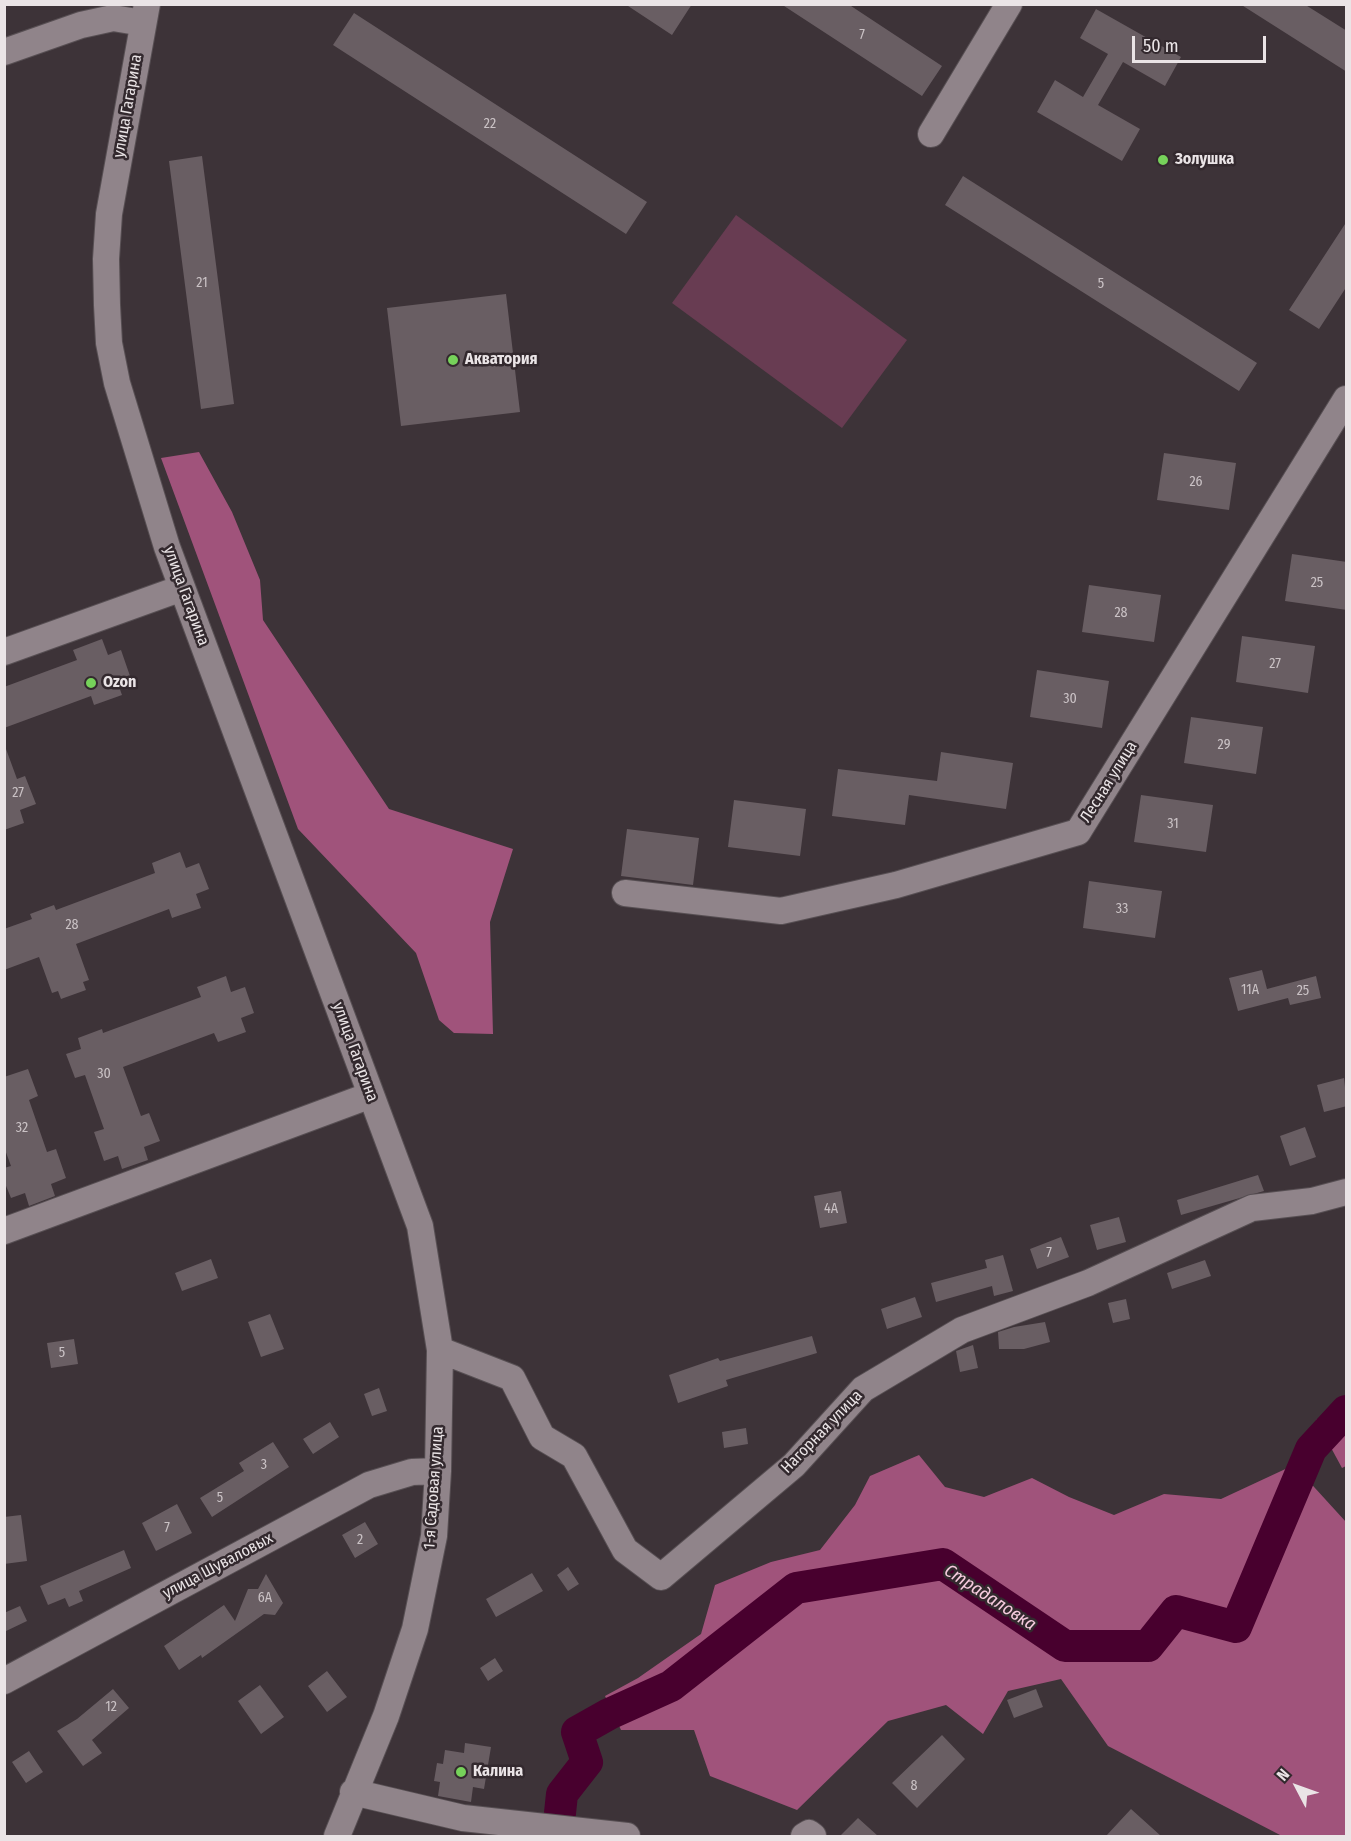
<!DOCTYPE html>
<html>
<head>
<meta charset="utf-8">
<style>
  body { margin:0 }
  #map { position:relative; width:1351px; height:1841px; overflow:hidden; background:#3d3338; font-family:"Fira Sans Condensed",sans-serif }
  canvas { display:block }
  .frame { position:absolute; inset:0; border:6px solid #eae4e6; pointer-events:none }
  .north { position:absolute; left:1267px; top:1757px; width:60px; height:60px; -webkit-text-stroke:4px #33292e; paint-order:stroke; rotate:311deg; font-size:16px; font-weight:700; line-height:24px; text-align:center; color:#eae4e6 }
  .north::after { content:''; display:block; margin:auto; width:21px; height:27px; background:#eae4e6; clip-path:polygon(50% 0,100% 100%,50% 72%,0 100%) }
  .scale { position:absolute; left:1132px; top:36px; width:134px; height:27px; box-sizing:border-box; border:3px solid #eae4e6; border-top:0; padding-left:8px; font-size:18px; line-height:21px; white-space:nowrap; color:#eae4e6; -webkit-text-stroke:4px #33292e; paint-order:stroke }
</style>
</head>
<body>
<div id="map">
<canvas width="1351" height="1841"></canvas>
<div class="frame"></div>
<div class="north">N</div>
<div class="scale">50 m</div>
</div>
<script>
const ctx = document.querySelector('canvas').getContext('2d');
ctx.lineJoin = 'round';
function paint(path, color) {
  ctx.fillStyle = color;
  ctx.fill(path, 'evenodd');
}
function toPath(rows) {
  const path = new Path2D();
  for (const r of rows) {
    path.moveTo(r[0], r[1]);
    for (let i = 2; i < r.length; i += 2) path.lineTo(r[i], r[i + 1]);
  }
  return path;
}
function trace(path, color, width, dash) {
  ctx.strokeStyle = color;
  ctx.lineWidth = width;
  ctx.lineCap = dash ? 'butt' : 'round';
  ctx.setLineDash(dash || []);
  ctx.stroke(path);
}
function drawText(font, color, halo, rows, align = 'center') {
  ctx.font = font + ' "Fira Sans Condensed",sans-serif';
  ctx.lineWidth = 5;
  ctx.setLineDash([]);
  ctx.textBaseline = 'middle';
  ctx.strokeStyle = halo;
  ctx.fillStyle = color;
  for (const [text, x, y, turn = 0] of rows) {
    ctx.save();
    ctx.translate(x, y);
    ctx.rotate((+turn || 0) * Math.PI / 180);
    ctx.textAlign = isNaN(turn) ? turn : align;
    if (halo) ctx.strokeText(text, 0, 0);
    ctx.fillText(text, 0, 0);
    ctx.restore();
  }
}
paint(toPath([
  [736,215,907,340,842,428,672,303]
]), '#683c52');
paint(toPath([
  [199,452,232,512,260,580,263,620,389,809,513,849,490,922,493,1034,454,1033,439,1020,416,953,298,829,161,458],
  [1346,1407,1346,1466,1342,1468,1316,1420],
  [919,1455,945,1487,984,1497,1032,1478,1069,1497,1114,1515,1164,1494,1221,1499,1294,1465,1346,1522,1346,1836,1282,1836,1108,1746,1061,1679,1008,1691,983,1734,946,1705,888,1721,797,1810,710,1776,694,1730,621,1730,605,1696,638,1678,701,1634,715,1585,771,1562,820,1550,855,1505,870,1476]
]), '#a0537b');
trace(toPath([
  [560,1813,562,1794,587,1762,577,1732,609,1714,671,1686,796,1588,943,1564,1065,1646,1148,1646,1176,1611,1236,1627,1311,1449,1346,1411]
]), '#48002e', 32);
paint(toPath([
  [625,4,692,4,672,35],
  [781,4,848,4,942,66,922,96],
  [1240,4,1304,4,1347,31,1347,72],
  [1096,9,1181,57,1165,86,1123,62,1098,105,1140,129,1122,161,1037,112,1055,80,1083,97,1108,54,1080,38],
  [354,13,647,202,626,234,333,45],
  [202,156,234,404,201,409,169,161],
  [963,176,1257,363,1239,391,945,205],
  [1347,221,1347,286,1319,329,1289,310],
  [506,294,520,412,401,426,387,308],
  [1164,453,1236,463,1229,510,1157,500],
  [1292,554,1347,562,1347,610,1285,601],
  [1089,585,1161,595,1154,642,1082,632],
  [1242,636,1315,646,1308,693,1236,682],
  [102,639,108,655,121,650,130,676,117,681,122,695,94,705,91,696,4,728,4,687,77,660,73,650],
  [1037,670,1109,681,1102,728,1030,717],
  [1191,717,1263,727,1256,774,1184,763],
  [6,749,17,779,25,776,36,804,20,810,24,823,4,830],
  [941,752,1013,763,1006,809,909,795,905,825,832,816,838,769,937,781],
  [1141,795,1213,805,1206,852,1134,842],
  [734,800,806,809,800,856,728,847],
  [627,829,699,838,693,885,621,876],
  [180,852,186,868,199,863,209,889,196,894,201,908,172,918,169,909,76,944,89,980,83,982,86,990,61,999,58,991,52,993,39,957,4,970,4,929,32,919,30,914,54,905,56,910,155,873,152,863],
  [1089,881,1162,891,1155,938,1083,928],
  [1262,970,1267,989,1316,976,1321,998,1290,1005,1288,998,1238,1011,1229,978],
  [226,976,231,992,245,987,254,1013,241,1018,246,1032,218,1042,214,1033,123,1067,141,1116,149,1113,160,1141,144,1147,148,1160,122,1169,118,1156,104,1161,94,1132,104,1129,85,1075,75,1078,66,1054,81,1049,78,1038,102,1029,103,1033,201,997,197,987],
  [28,1069,38,1096,29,1100,47,1152,56,1149,66,1178,51,1184,55,1196,29,1206,25,1193,11,1198,4,1181,4,1168,11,1166,4,1147,4,1077],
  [1344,1078,1347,1106,1324,1112,1317,1085],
  [1305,1127,1316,1157,1290,1166,1280,1136],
  [1258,1175,1264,1191,1181,1215,1177,1200],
  [841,1191,847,1223,820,1228,814,1196],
  [1119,1217,1126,1242,1097,1250,1090,1225],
  [1061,1237,1069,1257,1037,1269,1030,1249],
  [1003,1255,1013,1291,994,1296,992,1286,936,1302,931,1283,987,1268,985,1260],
  [211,1259,218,1278,182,1291,175,1273],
  [1205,1260,1211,1276,1172,1289,1167,1273],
  [915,1297,922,1317,887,1329,881,1309],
  [1126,1299,1130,1319,1113,1323,1108,1303],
  [270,1314,284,1349,261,1357,248,1322],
  [1045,1322,1050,1342,1024,1349,999,1349,998,1332,1014,1327],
  [812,1336,817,1353,726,1380,728,1386,678,1403,669,1375,718,1358,720,1361],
  [74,1339,78,1364,51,1368,47,1343],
  [973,1345,978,1368,960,1372,956,1351],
  [379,1388,387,1411,372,1416,364,1394],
  [330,1422,339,1437,313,1454,303,1439],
  [746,1428,748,1444,724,1448,722,1432],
  [273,1442,289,1467,212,1517,200,1498,244,1471,239,1463],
  [177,1504,192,1533,156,1551,142,1523],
  [21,1515,27,1561,4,1564,4,1517],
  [365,1522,378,1544,355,1558,342,1535],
  [124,1550,131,1568,79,1591,83,1601,69,1607,65,1598,48,1605,40,1586],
  [568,1567,579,1584,568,1591,557,1575],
  [532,1573,543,1591,496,1617,486,1599],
  [266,1574,283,1603,275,1615,264,1614,202,1658,201,1655,179,1670,164,1646,224,1605,235,1621,248,1589,258,1589],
  [20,1606,27,1621,4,1632,4,1613],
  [495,1658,503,1671,488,1681,480,1668],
  [327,1671,347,1697,327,1712,308,1686],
  [260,1685,284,1717,261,1734,238,1701],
  [113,1689,129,1708,92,1740,102,1753,83,1766,57,1731,77,1719],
  [1036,1689,1043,1707,1014,1718,1007,1700],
  [942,1735,965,1759,917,1808,892,1783],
  [465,1743,491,1747,484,1789,473,1787,471,1802,438,1796,440,1782,434,1781,437,1763,443,1764,445,1750,464,1753],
  [29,1751,43,1772,26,1783,12,1762],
  [1131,1809,1161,1836,1106,1836],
  [858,1818,878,1836,840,1836]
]), '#695e63');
const minor = toPath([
  [147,4,109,214,106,259,107,305,109,343,117,383,167,547,420,1226,440,1350,438,1471,434,1536,415,1629,386,1716,337,1836],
  [4,52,81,25,113,18,143,23],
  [931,134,1009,4],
  [4,652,182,588],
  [625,893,781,911,896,885,1078,832,1346,399],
  [4,1231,371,1095],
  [440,1350,512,1378,542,1437,574,1456,625,1550,661,1577,794,1465,863,1389,962,1330,1088,1283,1252,1208,1312,1201,1346,1192],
  [4,1681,369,1485,412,1472,438,1471],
  [353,1792,463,1818,627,1836],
  [804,1836,809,1833,813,1836]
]);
trace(minor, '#574f53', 28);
trace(minor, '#90848a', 26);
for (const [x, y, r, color] of [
  [1163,160,6,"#76d25a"],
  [453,360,6,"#76d25a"],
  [91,683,6,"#76d25a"],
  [461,1772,6,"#76d25a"]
]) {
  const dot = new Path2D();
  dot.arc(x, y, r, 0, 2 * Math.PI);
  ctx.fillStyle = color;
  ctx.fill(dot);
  trace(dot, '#33292e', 2);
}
drawText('14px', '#cac2c5', null, [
  ["7",862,35],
  ["22",490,124],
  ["21",202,283],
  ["5",1101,284],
  ["26",1196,482],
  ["25",1317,583],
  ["28",1121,613],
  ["27",1275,664],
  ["30",1070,699],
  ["29",1224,745],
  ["27",18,793],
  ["31",1173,824],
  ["33",1122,909],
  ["28",72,925],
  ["11А",1250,990],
  ["25",1303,991],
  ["30",104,1074],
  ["32",22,1128],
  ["4А",831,1209],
  ["7",1049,1253],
  ["5",62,1353],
  ["3",264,1465],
  ["5",220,1498],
  ["7",167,1528],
  ["2",360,1540],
  ["6А",265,1598],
  ["12",111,1707],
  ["8",914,1786]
]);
drawText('16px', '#eae4e6', '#33292e', [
  ["улица Гагарина",128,106,-80],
  ["улица Гагарина",186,596,70],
  ["Лесная улица",1109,782,-58],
  ["улица Гагарина",355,1052,70],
  ["Нагорная улица",822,1432,-46],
  ["1-я Садовая улица",434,1488,-86],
  ["улица Шуваловых",218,1566,-28]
]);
drawText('bold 16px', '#eae4e6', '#33292e', [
  ["Золушка",1175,160],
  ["Акватория",465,360],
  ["Ozon",103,683],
  ["Калина",473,1772]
], 'left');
drawText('italic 18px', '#f7cbdf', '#33292e', [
  ["Страдаловка",990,1598,33]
]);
</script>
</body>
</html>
